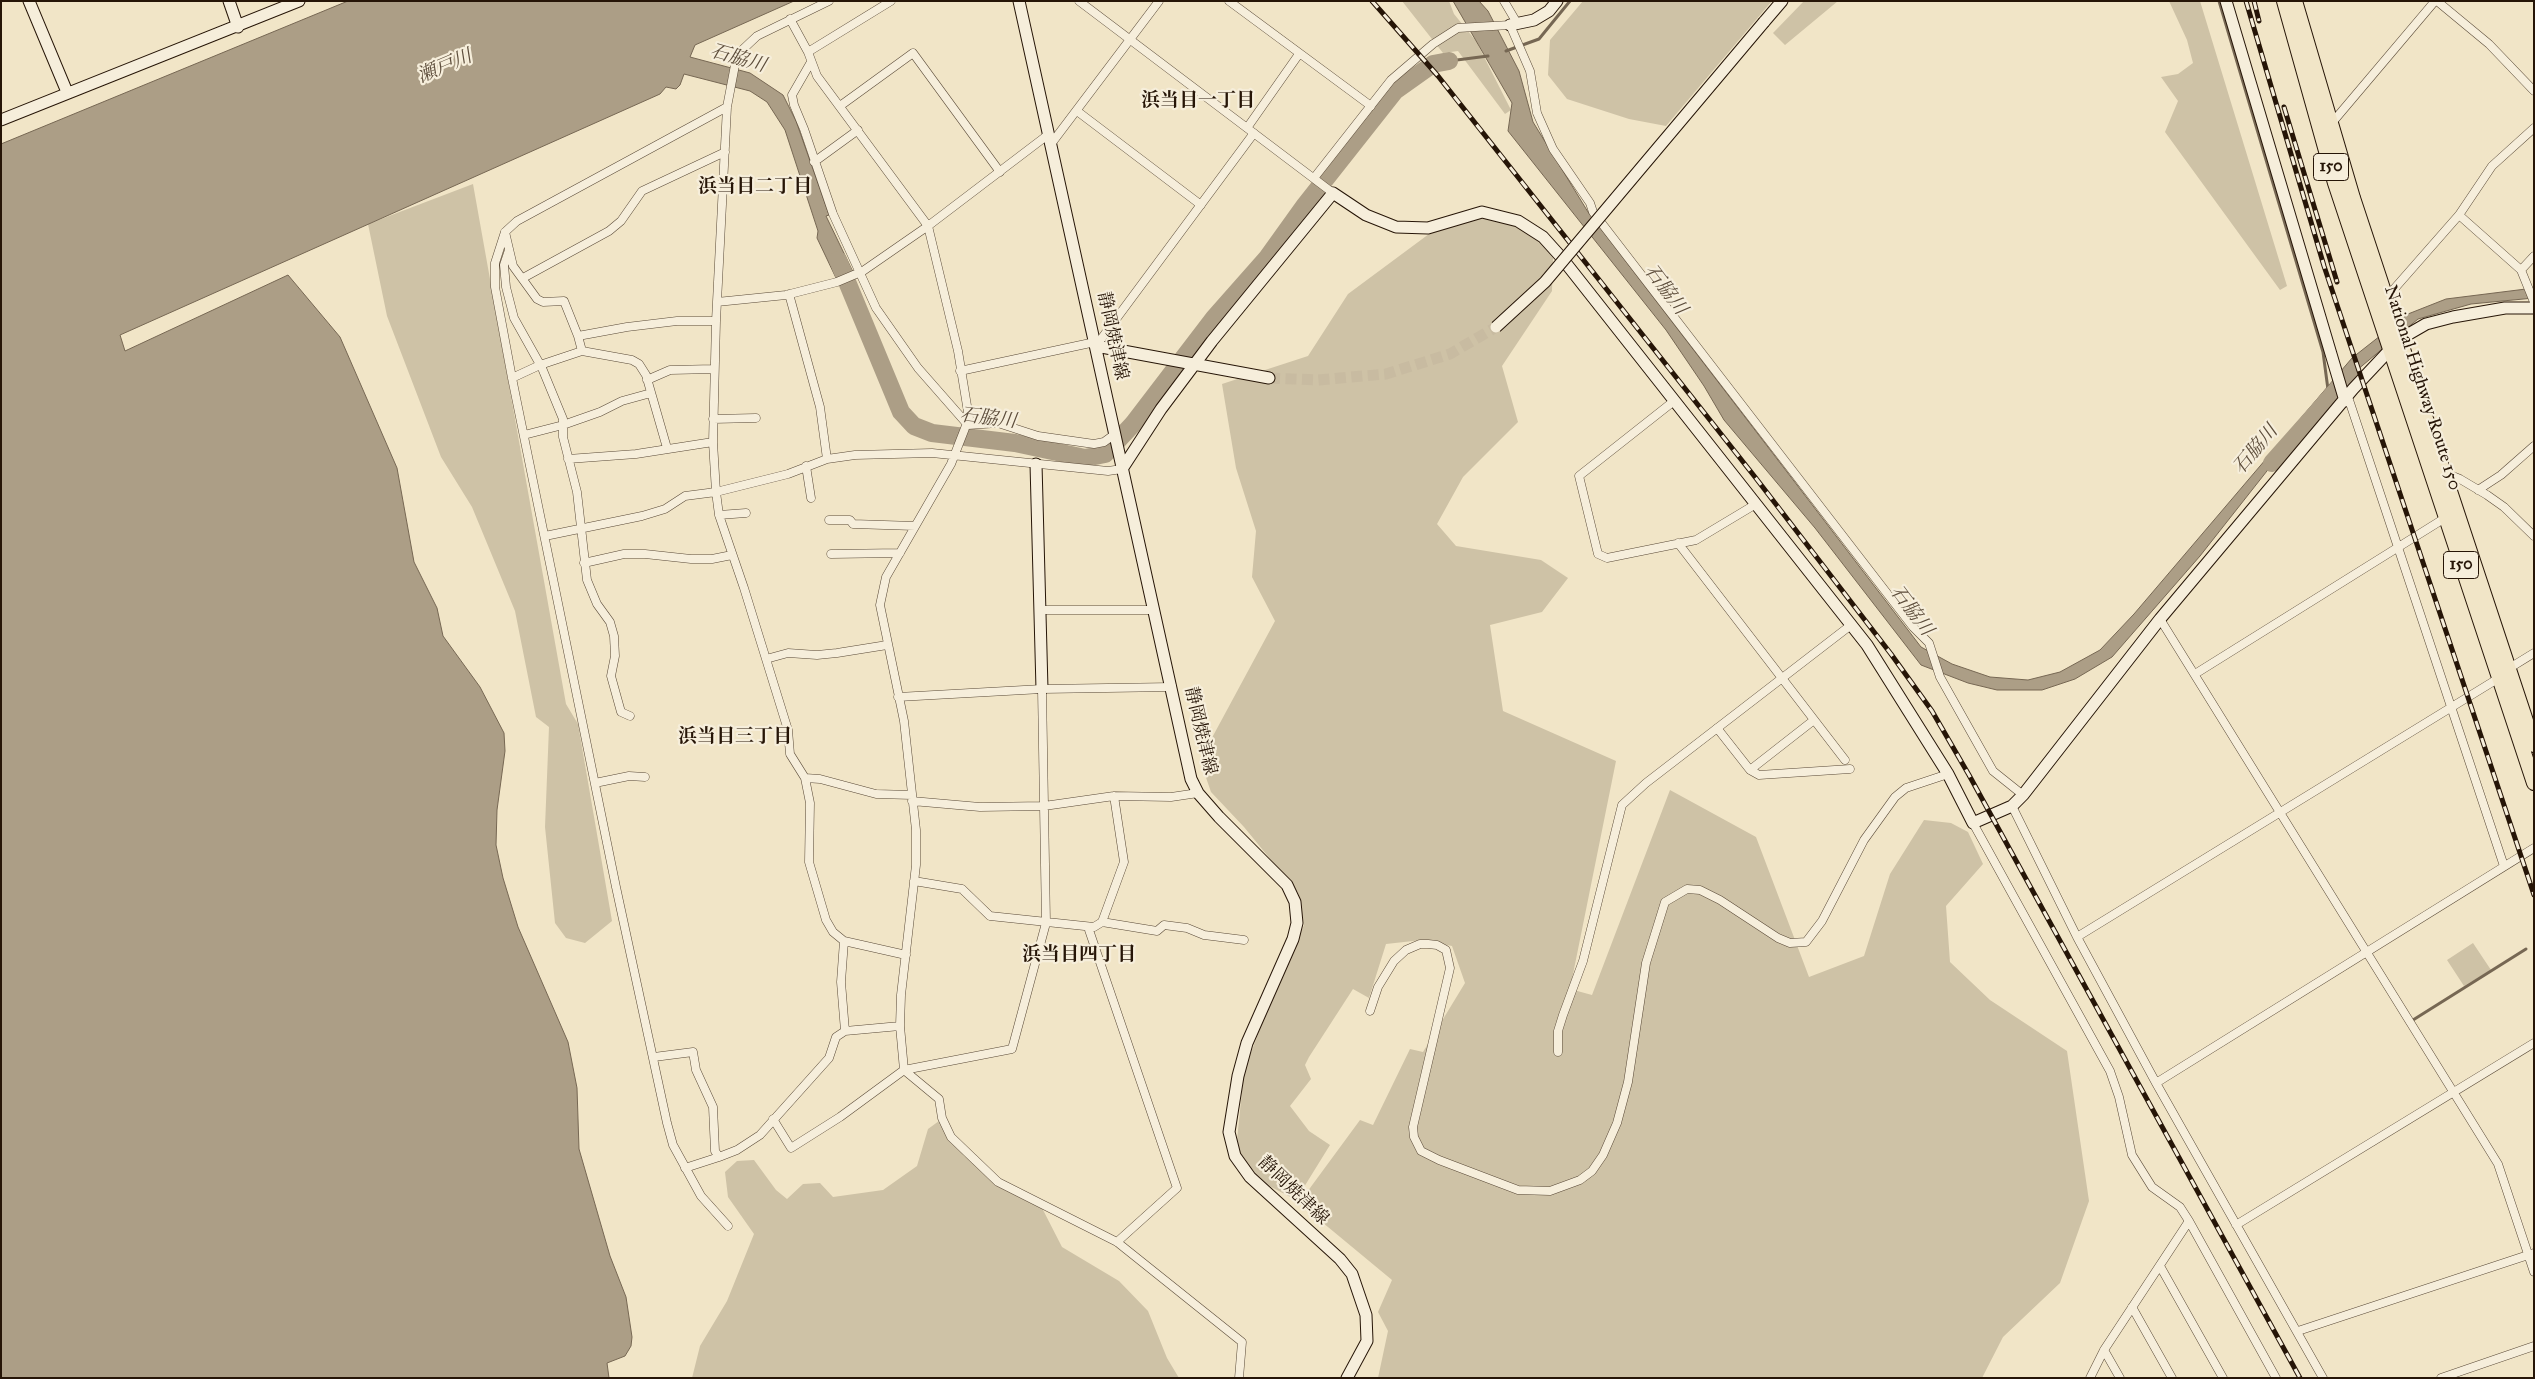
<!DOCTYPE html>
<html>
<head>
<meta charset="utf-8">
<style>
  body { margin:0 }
  #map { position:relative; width:2535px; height:1379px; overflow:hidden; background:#f1e5c7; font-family:"IM FELL Great Primer",serif }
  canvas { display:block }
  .frame { position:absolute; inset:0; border:2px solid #261507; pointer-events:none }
</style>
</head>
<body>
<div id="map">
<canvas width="2535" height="1379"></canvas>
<div class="frame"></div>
</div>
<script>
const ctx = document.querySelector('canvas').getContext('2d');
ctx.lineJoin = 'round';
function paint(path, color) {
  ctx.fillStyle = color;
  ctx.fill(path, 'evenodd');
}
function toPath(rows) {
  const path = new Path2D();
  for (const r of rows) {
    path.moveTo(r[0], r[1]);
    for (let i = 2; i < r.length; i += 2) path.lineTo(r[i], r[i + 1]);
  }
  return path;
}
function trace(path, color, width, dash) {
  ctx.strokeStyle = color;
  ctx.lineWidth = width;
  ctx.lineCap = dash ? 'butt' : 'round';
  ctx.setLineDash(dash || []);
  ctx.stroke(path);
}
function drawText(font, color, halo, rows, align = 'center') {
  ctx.font = font + ' "IM FELL Great Primer","Noto Serif JP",serif';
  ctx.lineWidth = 4.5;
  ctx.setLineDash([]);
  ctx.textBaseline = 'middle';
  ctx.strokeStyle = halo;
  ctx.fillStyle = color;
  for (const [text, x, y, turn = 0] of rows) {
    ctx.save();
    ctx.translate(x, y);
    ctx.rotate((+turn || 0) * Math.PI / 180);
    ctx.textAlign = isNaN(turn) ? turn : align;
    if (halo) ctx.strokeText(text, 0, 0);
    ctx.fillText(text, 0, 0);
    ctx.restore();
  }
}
paint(toPath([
  [1402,1,1449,1,1454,14,1476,41,1511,110,1505,114,1458,51,1443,53],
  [1583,1,1772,1,1666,126,1629,119,1567,99,1548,75,1550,40],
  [1804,1,1838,1,1785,45,1773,33],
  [2169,1,2200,1,2287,286,2280,290,2165,132,2178,101,2161,77,2178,74,2193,63,2187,40],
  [473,184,566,704,578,724,612,921,585,943,566,938,555,923,545,827,549,727,536,717,515,611,472,507,441,457,387,316,368,224],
  [1483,218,1510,224,1534,233,1553,258,1552,291,1502,366,1518,422,1463,477,1437,524,1456,546,1541,560,1568,578,1542,612,1490,625,1503,711,1616,761,1570,989,1592,995,1670,790,1756,837,1809,977,1864,956,1890,874,1924,820,1951,823,1968,832,1983,864,1946,906,1950,962,1990,1000,2067,1051,2089,1201,2060,1283,2003,1337,1982,1378,1378,1378,1388,1331,1378,1312,1392,1280,1299,1203,1360,1120,1373,1125,1410,1049,1423,1052,1465,983,1452,946,1422,940,1386,944,1369,998,1353,989,1309,1057,1305,1065,1311,1079,1290,1106,1309,1131,1330,1145,1296,1200,1258,1180,1236,1150,1244,1071,1266,1013,1304,925,1298,893,1244,827,1211,792,1200,760,1275,621,1252,577,1256,531,1236,468,1222,384,1308,356,1348,294,1433,231],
  [2473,943,2491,970,2464,986,2447,960],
  [939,1121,964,1156,1041,1206,1062,1247,1119,1281,1148,1311,1167,1358,1179,1378,692,1378,700,1346,727,1301,754,1234,728,1197,725,1172,737,1161,754,1160,776,1190,787,1199,803,1184,820,1183,833,1197,883,1190,917,1166,928,1129]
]), '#cec2a6');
const water = toPath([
  [348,1,794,1,695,45,690,57,750,73,783,95,796,121,829,215,826,216,853,272,836,278,817,238,818,231,785,130,767,102,750,91,684,74,680,85,676,89,666,87,660,94,120,335,125,351,288,275,340,337,397,468,414,562,437,608,443,636,480,687,504,733,505,751,497,810,496,845,503,878,518,927,568,1042,577,1088,579,1149,610,1256,626,1297,632,1337,631,1346,625,1356,607,1363,609,1378,1,1378,1,144,348,1],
  [1453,1,1479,1,1488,11,1519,71,1533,122,1588,212,1921,647,1952,664,1990,677,2028,680,2060,672,2100,650,2134,614,2352,358,2408,314,2446,299,2534,288,2534,298,2471,304,2418,319,2326,396,2200,556,2112,657,2075,679,2042,690,1997,690,1968,683,1921,665,1815,528,1724,420,1704,386,1666,330,1508,131,1512,103,1453,1]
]);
paint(water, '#ac9e86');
trace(water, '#766753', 1);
trace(toPath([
  [2219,1,2323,352,2329,397],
  [1506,51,1539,39,1570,1],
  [1449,61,1488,56],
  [2413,1020,2526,949]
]), '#766753', 3);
trace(toPath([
  [838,260,901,412,914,426,932,433,1015,443,1085,458,1105,454,1133,424,1214,318,1267,258,1305,205,1395,91,1433,64,1449,61],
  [2272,463,2351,374]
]), '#ac9e86', 18);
trace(toPath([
  [1269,378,1318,380,1386,374,1450,354,1496,327]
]), '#c8bba1', 11, [11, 5.5]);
const street = toPath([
  [829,1,757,36,740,52,735,65,727,107,716,321,713,442,716,492,719,515,744,588,788,730,790,754,805,778,810,803,809,862,826,920,833,932,844,941,906,955],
  [1079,1,1333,193],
  [1229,1,1371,106],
  [1504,1,1517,23],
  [2437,1,2489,44,2534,91],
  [790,19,808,52,817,76,928,226,958,351,969,418,951,464,886,577,880,605,904,721,916,830,916,865,901,995,900,1026,904,1070,1012,1049,1046,923,1042,689],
  [808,52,891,1],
  [811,62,792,95,794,105,804,129,833,214,876,308,918,368,968,425],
  [840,106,913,53,1000,172],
  [727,107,517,221,505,232,495,263,495,287,512,378,616,887,667,1123,673,1145,701,1196,728,1226],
  [1077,111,1201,205],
  [2331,124,2435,1],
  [1247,128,1299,54],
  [1051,144,1159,1],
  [814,162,858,130],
  [1314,178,1391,80,1433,44,1458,28,1510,25,1530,71,1537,113,1553,149,1590,203,1593,212,1913,627,1929,643,1940,677,1993,771,2023,795],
  [2459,215,2521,270,2534,302],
  [505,232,513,266,537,299,543,302,564,301,578,336],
  [509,250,504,265,506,287,514,318,542,368,563,419,563,437,577,492,587,580,597,604,610,622,614,636,615,656,611,676,621,712,630,716],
  [2521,270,2534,256],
  [523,278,609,231,621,221,642,191,725,152],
  [789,294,820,407,827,459],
  [2387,297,2459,215,2492,166,2534,128],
  [717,302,786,295,837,282,863,271,928,226,1049,134],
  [1096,346,1254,133],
  [582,351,578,336,627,327,677,321,716,321],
  [960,371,1095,342],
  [512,378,540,365,582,351,632,360,639,364,646,375,667,448],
  [647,380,670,370,714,369],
  [2348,397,2504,866],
  [1674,401,1579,476,1598,554,1607,558,1696,540,1756,504],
  [713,419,756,418],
  [968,425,998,423,1038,436,1094,444,1104,442,1115,434],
  [524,435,563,425,600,412,622,401,651,393],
  [568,459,636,454,713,442],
  [806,466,811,498],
  [2445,473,2460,479,2487,495,2504,507,2534,536],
  [2478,490,2501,475,2534,446],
  [719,515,746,513],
  [829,520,850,520,853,524,915,526],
  [545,536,642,516,665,509,685,496,716,492,788,474,827,459,855,455,932,453,1108,471,1122,469],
  [1678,543,1845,760],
  [831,554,900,553],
  [584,563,624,554,645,554,691,559,712,559,732,555],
  [1040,610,1154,610],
  [2160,619,2498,1164,2534,1272],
  [766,659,788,653,817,655,837,653,887,645],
  [2508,669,2534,653],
  [2195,674,2445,518],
  [898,697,1042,689,1172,687],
  [1717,728,1750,770,1759,775,1850,769],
  [1750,770,1814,720],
  [805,778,820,779,876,794,912,795],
  [595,783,629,776,645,777],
  [912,801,980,807,1044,806,1114,796,1171,797,1198,793],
  [2012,806,2077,937,2156,1083,2323,1378],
  [1973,823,2110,1071,2119,1097,2132,1155,2152,1187,2180,1207,2189,1221,2276,1378],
  [914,881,962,889,990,916,1094,927,1102,922,1124,862,1114,796],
  [1102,922,1157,931,1164,925,1187,928,1204,935,1244,940],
  [1088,927,1177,1188,1117,1242],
  [2077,937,2499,678],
  [844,941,841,982,845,1031],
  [1370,1011,1378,987,1394,961,1406,950,1420,944,1428,944,1437,945,1446,950,1450,968,1413,1127,1414,1137,1421,1151,1439,1160,1518,1190,1550,1191,1580,1180,1592,1171,1603,1155,1617,1123,1628,1082,1646,963,1665,902,1687,889,1700,890,1720,900,1778,938,1790,943,1806,942,1822,921,1864,840,1895,797,1906,788,1948,774],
  [1558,1052,1558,1031,1563,1015,1583,961,1622,805,1646,783,1851,625],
  [654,1057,693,1052,696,1070,713,1107,715,1151,719,1157,737,1150,760,1135,829,1058,836,1037,845,1031,900,1026],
  [2156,1083,2534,848],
  [773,1119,791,1148,840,1117,904,1070,939,1099,942,1118,951,1137,998,1182,1117,1242,1242,1342,1239,1378],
  [685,1168,719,1157],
  [2236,1225,2534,1043],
  [2160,1266,2223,1378],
  [2132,1307,2172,1378],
  [2298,1331,2534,1253],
  [2104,1350,2120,1378],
  [2090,1378,2104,1350,2189,1221],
  [2441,1378,2534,1346]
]);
const secondary = toPath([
  [29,1,67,92],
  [229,1,238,27],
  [1019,1,1191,779,1198,793,1219,817,1287,885,1295,902,1297,923,1293,939,1247,1043,1238,1076,1229,1132,1235,1156,1250,1177,1340,1259,1352,1274,1366,1315,1367,1341,1347,1378],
  [2226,1,2345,401],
  [1764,22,1782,1],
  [1510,25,1534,20,1549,11,1557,1],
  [1,120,299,1],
  [1096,346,1269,378],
  [1036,464,1042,689],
  [1122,469,1161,409,1212,341,1333,193,1366,215,1396,227,1428,228,1482,212,1518,221,1543,237,1561,257,1867,645,1948,774,1973,823,2012,806,2023,795,2160,619,2353,389,2400,339,2426,324,2453,317,2505,308,2534,308]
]);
const highway = toPath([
  [2284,1,2335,183,2534,783],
  [2295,1,2353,198,2534,745]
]);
trace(street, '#594937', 9);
trace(secondary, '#261507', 13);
trace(highway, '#261507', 16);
trace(street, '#f6eedb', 8);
trace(secondary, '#f6eedb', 11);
trace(highway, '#f1e5c7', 14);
const rail = toPath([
  [1372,1,1438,76,1755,477,1891,654,1932,711,1969,775,2300,1378],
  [2246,1,2324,266,2534,895],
  [2254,1,2259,21],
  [2284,107,2337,282]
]);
trace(rail, '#261507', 5);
trace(rail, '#f6eedb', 3, [9]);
const secondaryBridge = toPath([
  [1496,327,1545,282,1764,22]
]);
trace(secondaryBridge, '#261507', 13, []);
trace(secondaryBridge, '#f6eedb', 11);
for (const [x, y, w] of [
  [2331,167,35],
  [2461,565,35]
]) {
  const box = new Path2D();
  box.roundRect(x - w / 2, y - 13.5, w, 27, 4);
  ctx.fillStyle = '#f6eedb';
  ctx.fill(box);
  trace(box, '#261507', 1);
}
drawText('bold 16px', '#261507', null, [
  ["150",2331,167],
  ["150",2461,565]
]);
drawText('18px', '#261507', '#f6eedb', [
  ["静岡焼津線",1112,336,78],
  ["National Highway Route 150",2422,388,72],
  ["静岡焼津線",1200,731,77],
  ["静岡焼津線",1293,1191,44]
]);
drawText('italic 19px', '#5c4c3a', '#f6eedb', [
  ["石脇川",738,59,16],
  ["瀬戸川",445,67,-23],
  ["石脇川",1665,290,53],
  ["石脇川",988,419,7],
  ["石脇川",2256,450,-50],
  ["石脇川",1911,611,53]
]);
drawText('bold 19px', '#261507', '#f6eedb', [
  ["浜当目一丁目",1198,101],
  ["浜当目二丁目",755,187],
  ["浜当目三丁目",735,737],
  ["浜当目四丁目",1079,955]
]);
</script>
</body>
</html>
